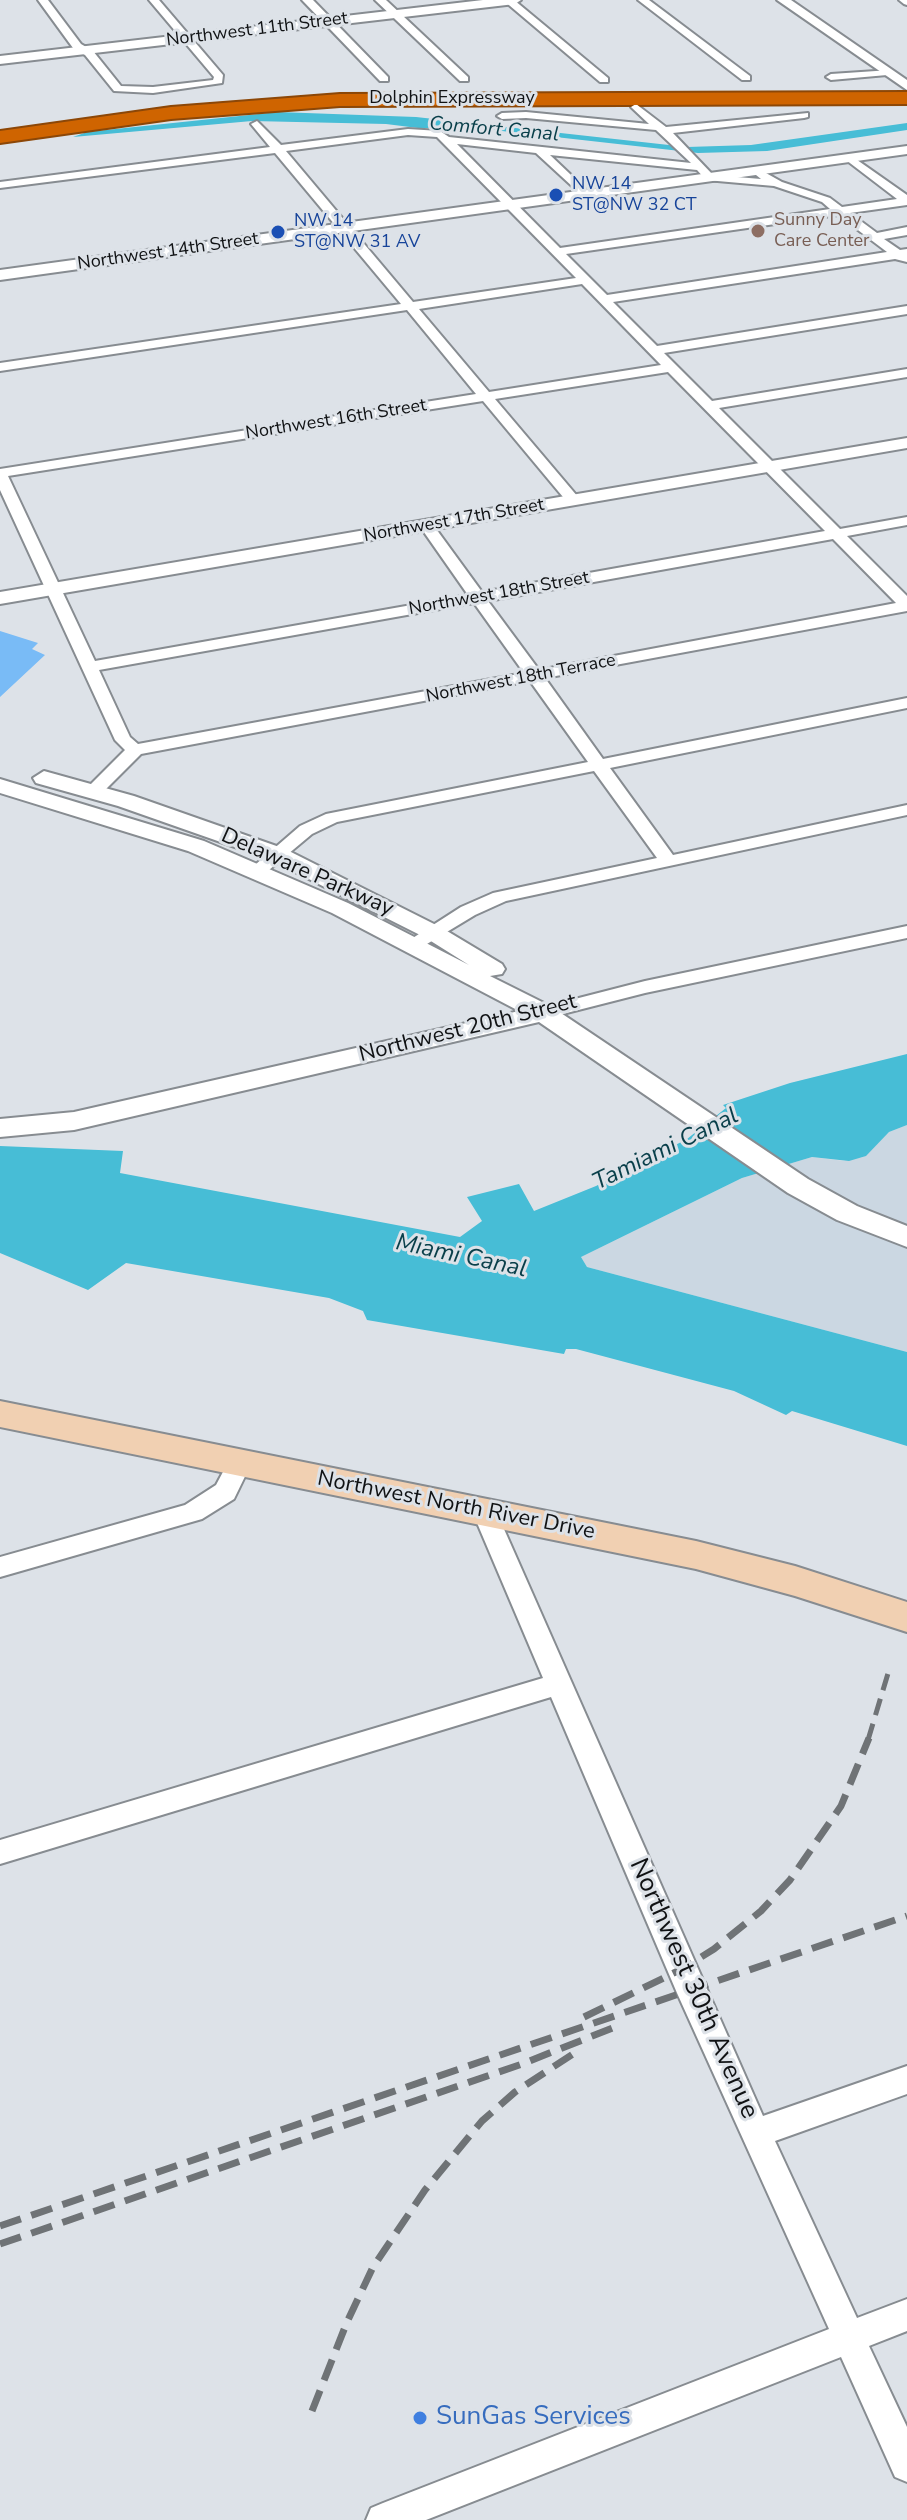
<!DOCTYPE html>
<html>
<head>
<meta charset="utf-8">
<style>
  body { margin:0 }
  canvas { display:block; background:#dde2e8 }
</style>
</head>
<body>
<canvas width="907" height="2520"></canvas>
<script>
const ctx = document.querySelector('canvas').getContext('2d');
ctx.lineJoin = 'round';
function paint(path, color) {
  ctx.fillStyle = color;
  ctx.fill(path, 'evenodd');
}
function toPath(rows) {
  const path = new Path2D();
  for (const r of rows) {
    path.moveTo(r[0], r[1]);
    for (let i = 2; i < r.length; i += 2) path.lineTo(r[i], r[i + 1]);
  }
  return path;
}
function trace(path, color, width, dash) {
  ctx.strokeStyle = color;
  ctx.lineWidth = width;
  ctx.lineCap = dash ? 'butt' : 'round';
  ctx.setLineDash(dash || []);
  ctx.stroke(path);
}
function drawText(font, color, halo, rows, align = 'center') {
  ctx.font = font + ' "Nunito Sans",sans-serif';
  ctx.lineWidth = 6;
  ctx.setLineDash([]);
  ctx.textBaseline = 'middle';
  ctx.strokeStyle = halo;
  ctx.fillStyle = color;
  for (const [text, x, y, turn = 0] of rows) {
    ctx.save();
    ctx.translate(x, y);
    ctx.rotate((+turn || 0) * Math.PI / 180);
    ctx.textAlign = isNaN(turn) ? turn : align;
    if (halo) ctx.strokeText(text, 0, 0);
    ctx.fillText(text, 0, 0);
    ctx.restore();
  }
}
paint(toPath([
  [907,1125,907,1352,587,1267,581,1257,742,1178,812,1157,844,1161,863,1157,889,1132]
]), '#cbd7e2');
paint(toPath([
  [278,112,416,117,687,147,751,145,907,123,907,130,767,151,698,153,475,128,418,128,386,124,252,121,73,137,87,132],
  [907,1054,907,1125,889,1132,866,1156,849,1161,812,1157,742,1178,581,1257,587,1267,907,1352,907,1446,792,1411,786,1415,734,1391,576,1349,566,1349,564,1354,367,1320,363,1311,329,1298,126,1263,88,1290,0,1253,0,1146,123,1151,120,1173,460,1237,482,1221,467,1197,519,1184,534,1211,596,1186,687,1139,726,1108,723,1105,790,1083]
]), '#47bdd6');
paint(toPath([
  [0,631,38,643,32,649,45,655,0,697]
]), '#79bbf6');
const minor = toPath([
  [38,0,48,0,81,44,93,51,121,86,153,87,213,80,214,77,149,0,159,0,223,75,222,83,153,93,114,91,85,55,73,48,38,0],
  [302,0,313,0,388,77,388,81,380,81,302,0],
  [375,0,386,0,468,77,468,81,460,81,375,0],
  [503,0,514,0,608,78,608,82,600,82,503,0],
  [638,0,649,0,750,76,750,80,742,80,638,0],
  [899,0,907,0,907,5,904,4,899,0],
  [891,70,892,72,887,75,831,80,826,77,831,74,891,70],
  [636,104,666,127,808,113,808,117,804,118,673,133,713,175,761,179,751,171,757,168,782,182,830,198,842,207,897,199,846,160,846,156,850,155,907,195,907,205,850,213,877,233,907,227,907,235,884,239,900,250,907,249,907,262,895,259,613,302,657,346,907,306,907,314,664,353,712,401,907,369,907,377,719,408,840,529,907,517,907,525,847,536,907,596,907,611,545,678,603,759,907,698,907,708,610,768,673,855,907,805,907,815,506,901,475,915,412,953,403,947,405,943,461,907,493,893,657,858,594,771,337,822,312,834,263,875,257,876,248,871,300,826,326,814,588,762,530,681,141,754,100,795,88,795,85,791,88,787,125,750,115,740,0,490,0,469,476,394,407,310,0,371,0,363,401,304,275,153,0,188,0,182,270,147,251,124,257,121,281,145,408,129,440,131,449,137,691,163,656,130,526,118,502,119,497,116,502,113,526,112,649,124,631,107,636,104],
  [408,135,437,137,576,278,413,302,286,151,408,135],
  [457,144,536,153,586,199,592,195,590,193,550,155,697,170,706,180,774,186,822,202,830,209,560,248,457,144],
  [838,215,887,252,607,295,566,254,838,215],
  [582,284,661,365,489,392,419,309,582,284],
  [668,372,825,531,482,592,431,522,426,521,419,525,468,595,95,661,8,476,483,401,568,503,573,504,578,503,578,497,495,399,668,372],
  [833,539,896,603,539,670,488,601,833,539],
  [474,603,524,673,138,744,130,737,99,670,474,603],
  [907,926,907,938,645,993,543,1019,533,1013,536,1009,645,981,907,926],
  [240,1453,248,1455,252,1462,234,1499,202,1519,0,1577,0,1557,185,1505,216,1485,232,1455,240,1453],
  [484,1501,493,1504,496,1511,763,2116,907,2066,907,2094,775,2141,857,2318,907,2299,907,2331,869,2346,907,2427,907,2482,895,2477,841,2357,426,2520,366,2520,371,2508,383,2503,829,2329,677,1993,551,1697,0,1864,0,1840,543,1678,472,1511,475,1504,484,1501]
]);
const tertiary = toPath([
  [483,0,521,0,515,4,0,64,0,56,483,0],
  [777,0,791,0,907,80,907,90,777,0],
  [907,146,907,154,0,280,0,270,907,146],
  [907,438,907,448,0,604,0,592,907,438],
  [44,771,134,796,285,849,442,928,502,964,505,969,502,974,490,976,552,1007,808,1179,857,1206,907,1226,907,1247,837,1220,788,1193,539,1022,74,1130,0,1137,0,1119,74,1112,519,1011,332,913,188,851,0,793,0,779,204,841,348,903,469,965,426,938,269,859,118,806,36,783,33,778,44,771]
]);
const secondary = toPath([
  [0,1401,696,1541,795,1566,907,1602,907,1632,795,1596,696,1569,0,1427,0,1401]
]);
const motorway = toPath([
  [907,92,907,104,340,106,171,119,0,143,0,131,171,107,340,94,907,92]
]);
trace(minor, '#878c91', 4);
trace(tertiary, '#878c91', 4);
trace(secondary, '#878c91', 4);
trace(motorway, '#8c4707', 4);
paint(minor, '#fff');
paint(tertiary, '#fff');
paint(secondary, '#f1d0b2');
paint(motorway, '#cf6400');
trace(toPath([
  [868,1740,889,1670]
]), '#6f7376', 5, [17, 9]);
trace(toPath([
  [584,2017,682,1969,714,1949,761,1911,790,1880,841,1806,869,1738],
  [0,2226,907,1916],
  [0,2244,522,2064,615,2027],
  [312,2411,347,2322,373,2267,425,2190,482,2121,515,2092,576,2052]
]), '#6f7376', 7, [22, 11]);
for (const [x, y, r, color] of [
  [556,195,8,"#1a4fb4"],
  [758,231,8,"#8d6e63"],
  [278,232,8,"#1a4fb4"],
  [420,2418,8,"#3f7fe0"]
]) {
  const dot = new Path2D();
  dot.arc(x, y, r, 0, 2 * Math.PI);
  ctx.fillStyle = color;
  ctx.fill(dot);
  trace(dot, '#dde2e8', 3);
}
drawText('18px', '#101214', '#dde2e8', [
  ["Northwest 11th Street",257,30,-7],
  ["Dolphin Expressway",452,99],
  ["Northwest 14th Street",168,252,-8],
  ["Northwest 16th Street",336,420,-9],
  ["Northwest 17th Street",454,521,-10],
  ["Northwest 18th Street",499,594,-10],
  ["Northwest 18th Terrace",521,679,-11]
]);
drawText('18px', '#164399', '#dde2e8', [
  ["NW 14",572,185],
  ["ST@NW 32 CT",572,206],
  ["NW 14",294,222],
  ["ST@NW 31 AV",294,243]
], 'left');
drawText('18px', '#785e54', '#dde2e8', [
  ["Sunny Day",774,221],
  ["Care Center",774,242]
], 'left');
drawText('italic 20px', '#093f4a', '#dde2e8', [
  ["Comfort Canal",494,130,5]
]);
drawText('22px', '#101214', '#dde2e8', [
  ["Delaware Parkway",307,873,24],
  ["Northwest 20th Street",468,1029,-14],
  ["Northwest North River Drive",456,1506,11]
]);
drawText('italic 24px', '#093f4a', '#dde2e8', [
  ["Tamiami Canal",666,1150,-26],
  ["Miami Canal",461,1257,12]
]);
drawText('26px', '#101214', '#dde2e8', [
  ["Northwest 30th Avenue",693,1989,66]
]);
drawText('26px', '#366cbe', '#dde2e8', [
  ["SunGas Services",436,2418]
], 'left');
</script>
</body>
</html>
